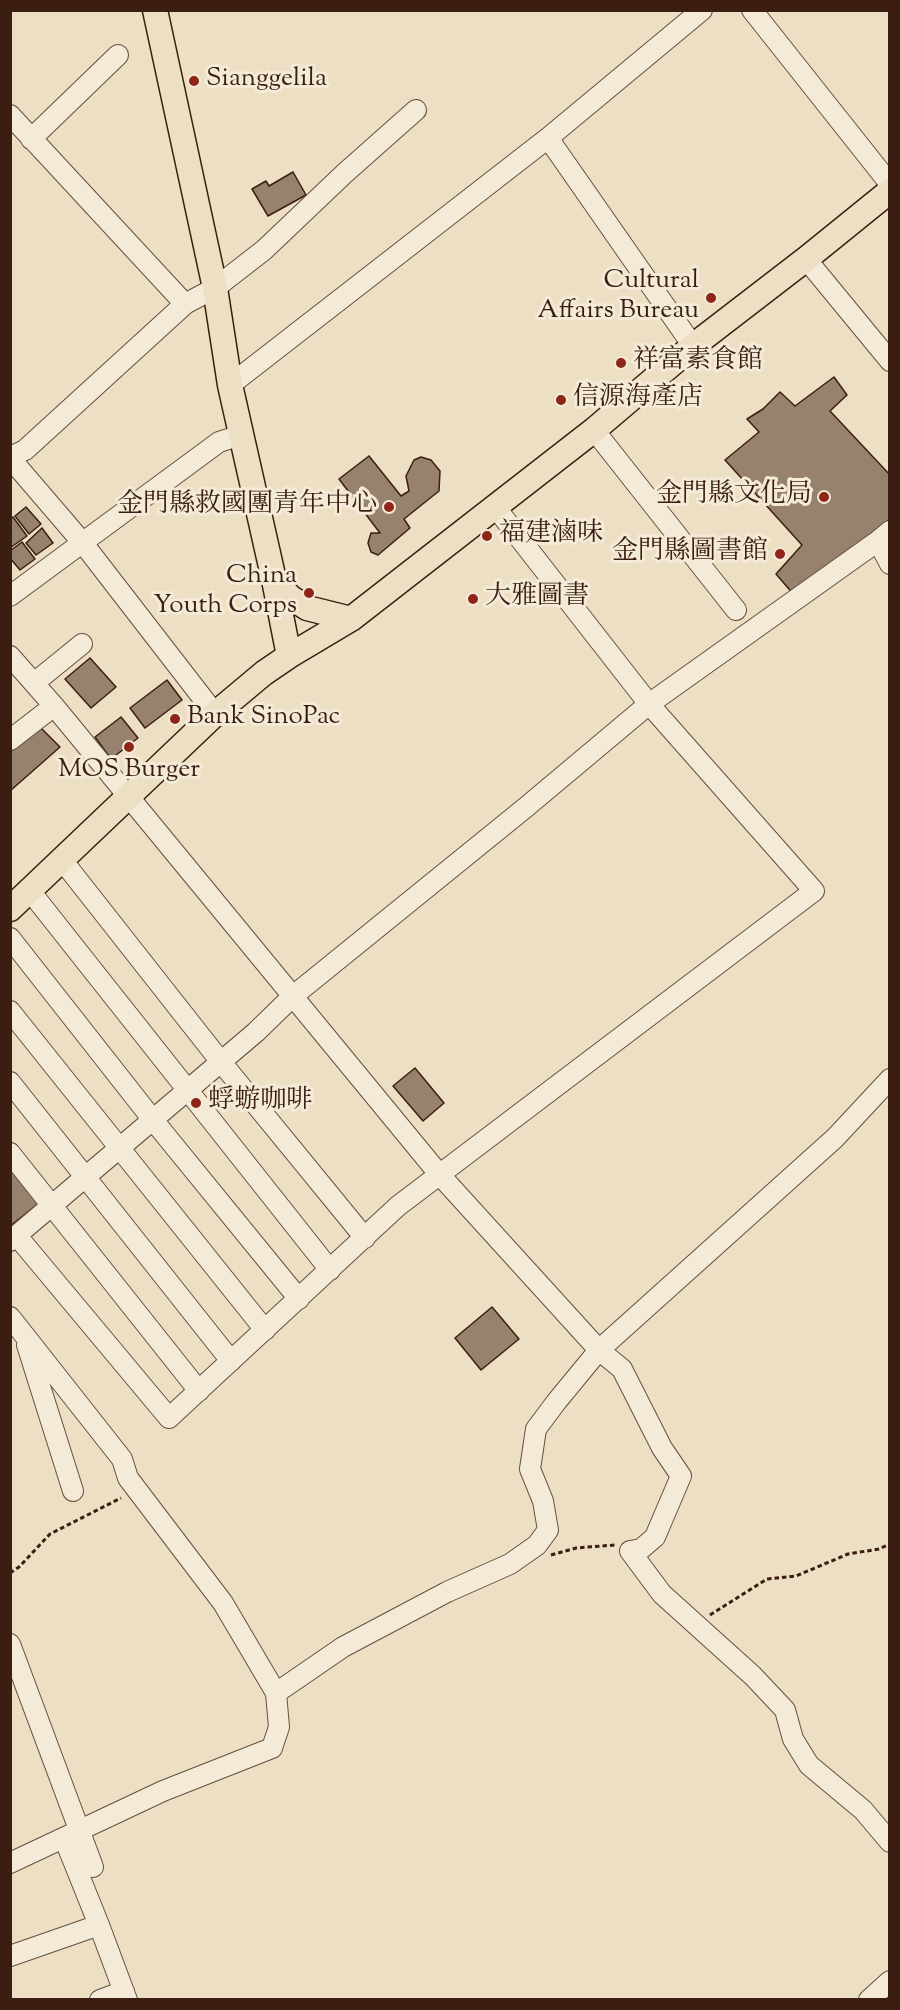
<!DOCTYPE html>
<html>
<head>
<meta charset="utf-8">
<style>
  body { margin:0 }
  #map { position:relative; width:900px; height:2010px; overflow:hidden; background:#ecdfc3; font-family:"Sorts Mill Goudy",serif }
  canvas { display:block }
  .frame { position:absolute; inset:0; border:12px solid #3b1e11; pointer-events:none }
</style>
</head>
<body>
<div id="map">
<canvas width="900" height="2010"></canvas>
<div class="frame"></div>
</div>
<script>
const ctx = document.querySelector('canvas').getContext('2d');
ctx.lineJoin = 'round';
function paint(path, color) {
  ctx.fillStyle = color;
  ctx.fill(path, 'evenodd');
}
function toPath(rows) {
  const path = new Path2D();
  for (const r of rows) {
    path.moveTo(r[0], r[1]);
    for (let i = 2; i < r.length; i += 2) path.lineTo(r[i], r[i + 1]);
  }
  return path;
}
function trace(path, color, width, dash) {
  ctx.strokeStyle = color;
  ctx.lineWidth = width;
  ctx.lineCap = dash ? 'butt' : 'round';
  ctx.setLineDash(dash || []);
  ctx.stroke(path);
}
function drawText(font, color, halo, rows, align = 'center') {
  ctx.font = font + ' "Sorts Mill Goudy","Noto Serif TC",serif';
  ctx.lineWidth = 6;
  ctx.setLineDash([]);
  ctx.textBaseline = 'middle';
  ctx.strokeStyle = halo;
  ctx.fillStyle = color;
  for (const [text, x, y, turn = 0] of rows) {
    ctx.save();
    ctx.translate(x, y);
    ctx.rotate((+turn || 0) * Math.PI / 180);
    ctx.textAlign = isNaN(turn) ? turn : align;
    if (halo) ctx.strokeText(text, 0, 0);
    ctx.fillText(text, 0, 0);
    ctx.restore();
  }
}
const building = toPath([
  [293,172,306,195,268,216,252,189,266,181,269,186,293,172],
  [834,377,847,395,830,411,890,475,890,519,795,596,776,574,802,545,725,460,759,432,747,419,763,409,780,392,795,406,834,377],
  [369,456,401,496,409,491,406,476,414,460,421,457,431,460,440,471,439,491,404,519,410,528,378,555,371,552,368,543,371,533,380,533,339,479,369,456],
  [26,507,41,524,29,534,15,516,26,507],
  [13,517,27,536,10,548,10,519,13,517],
  [42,528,53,543,36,555,26,543,42,528],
  [22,542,35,559,20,570,10,558,10,551,22,542],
  [90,658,116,687,91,708,65,679,90,658],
  [167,680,182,700,145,728,130,708,167,680],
  [121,717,138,738,111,759,95,737,121,717],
  [40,727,60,747,10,791,10,752,40,727],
  [415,1068,444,1103,423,1121,393,1086,415,1068],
  [15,1168,42,1201,10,1226,10,1172,15,1168],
  [492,1307,519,1339,481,1370,455,1338,492,1307]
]);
paint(building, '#97826e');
trace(building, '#3b1e11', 1.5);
const minor = toPath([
  [752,10,890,184],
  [10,115,185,304],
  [548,138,693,346],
  [31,139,118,55],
  [806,259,890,361],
  [230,385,548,138,702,10],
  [594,430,736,610],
  [10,457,25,450,185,304,215,288,264,250,345,173,416,110],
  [10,458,82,542,215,714],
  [878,541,890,564],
  [10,596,219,442,241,435],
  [10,656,54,706,439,1174,599,1350,622,1369,662,1448,681,1476,655,1537,641,1549,630,1551,662,1594,753,1676,785,1710,793,1739,809,1765,863,1810,890,1842],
  [34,683,82,644],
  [10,740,54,706],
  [62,860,221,1062,365,1238],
  [30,891,330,1270],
  [10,938,153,1120,299,1299],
  [10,1011,265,1330],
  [10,1082,231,1361],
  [10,1153,199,1391],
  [17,1236,169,1418,398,1206,814,891,649,704,496,508],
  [10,1241,256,1032,293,996,525,808,649,704,878,541,890,531],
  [10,1317,122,1459,128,1478,223,1603,276,1693,279,1727,272,1748,163,1791,10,1863],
  [27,1345,73,1491],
  [10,1644,93,1867],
  [276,1693,343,1647,447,1592,510,1564,537,1545,548,1530,543,1501,530,1469,536,1429,557,1401,599,1350,835,1138,890,1079],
  [64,1838,99,1925],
  [10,1956,99,1925,127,2000],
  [100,2000,124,1991],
  [869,2000,890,1981]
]);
const major = toPath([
  [155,10,215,288,230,385,274,580,289,656],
  [274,580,290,597,307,608,351,619],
  [10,909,215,714,264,673,289,656,351,619,594,430,693,346,806,259,890,191]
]);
trace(minor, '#674e3e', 22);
trace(major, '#3b1e11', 27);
trace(toPath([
  [551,1555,576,1548,615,1545],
  [10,1573,19,1567,50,1534,121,1498],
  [710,1615,767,1579,796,1576,848,1554,879,1549,890,1544]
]), '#3b1e11', 3, [4.5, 3]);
trace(minor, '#f3ead8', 20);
trace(major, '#ecdfc3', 24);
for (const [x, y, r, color] of [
  [194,81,6,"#8f2418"],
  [711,298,6,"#8f2418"],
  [621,363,6,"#8f2418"],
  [561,400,6,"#8f2418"],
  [824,497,6,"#8f2418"],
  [389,507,6,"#8f2418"],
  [487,536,6,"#8f2418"],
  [780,554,6,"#8f2418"],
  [309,593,6,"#8f2418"],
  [473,599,6,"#8f2418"],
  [175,719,6,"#8f2418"],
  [129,747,6,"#8f2418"],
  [196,1103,6,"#8f2418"]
]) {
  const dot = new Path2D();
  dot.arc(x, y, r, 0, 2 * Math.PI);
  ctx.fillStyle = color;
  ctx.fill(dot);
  trace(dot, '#f3ead8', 2);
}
drawText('26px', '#3b1e11', '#f3ead8', [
  ["Sianggelila",206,81],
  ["Cultural",699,283,"right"],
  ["Affairs Bureau",699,313,"right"],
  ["祥富素食館",633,363],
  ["信源海產店",573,400],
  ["金門縣文化局",812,497,"right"],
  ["金門縣救國團青年中心",377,507,"right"],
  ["福建滷味",499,536],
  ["金門縣圖書館",768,554,"right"],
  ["China",297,578,"right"],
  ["Youth Corps",297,608,"right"],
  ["大雅圖書",485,599],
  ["Bank SinoPac",187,719],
  ["MOS Burger",129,772,"center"],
  ["蜉蝣咖啡",208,1103]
], 'left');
</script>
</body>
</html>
